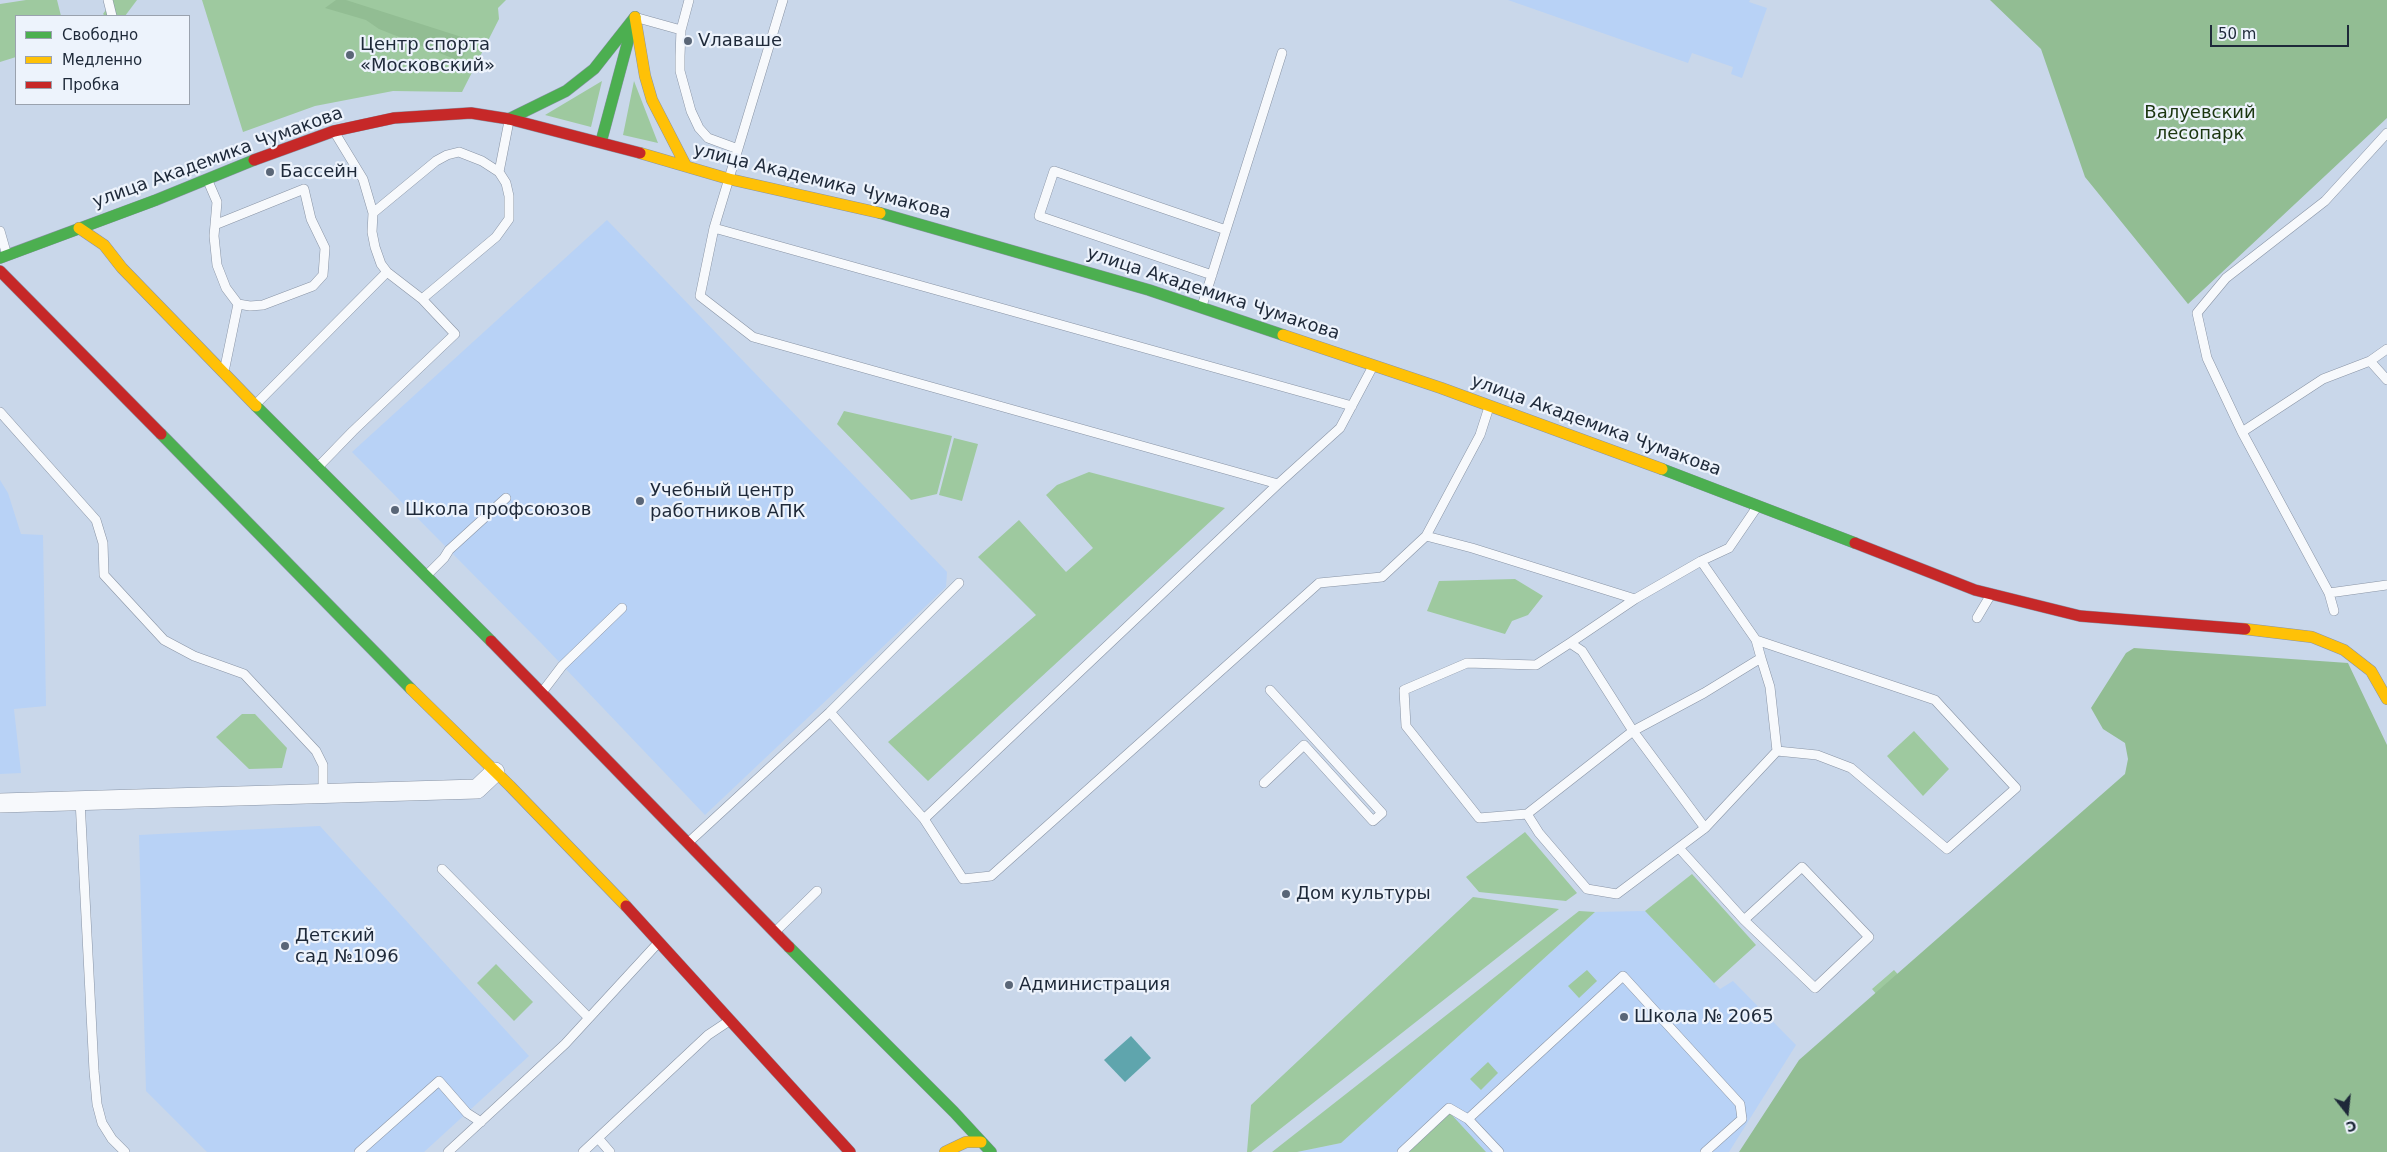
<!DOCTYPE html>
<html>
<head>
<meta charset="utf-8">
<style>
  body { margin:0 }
  #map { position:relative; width:2387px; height:1152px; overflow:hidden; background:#c9d7ea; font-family:"DejaVu Sans",sans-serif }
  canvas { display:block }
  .legend { position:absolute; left:15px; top:15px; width:175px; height:90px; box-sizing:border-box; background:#edf3fc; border:1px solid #9aa2ae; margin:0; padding:6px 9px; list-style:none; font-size:15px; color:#1e2939 }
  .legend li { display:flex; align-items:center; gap:10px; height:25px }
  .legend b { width:25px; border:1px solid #9aa2ae }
  .north { position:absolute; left:2322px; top:1087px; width:50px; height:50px; -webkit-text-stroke:4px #edf3fc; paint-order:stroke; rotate:164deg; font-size:14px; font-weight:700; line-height:20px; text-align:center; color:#1e2939 }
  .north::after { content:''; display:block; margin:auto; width:18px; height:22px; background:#1e2939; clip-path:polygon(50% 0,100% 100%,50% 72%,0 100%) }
  .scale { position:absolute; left:2210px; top:25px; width:139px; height:22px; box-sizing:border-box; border:2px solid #1e2939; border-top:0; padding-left:6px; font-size:15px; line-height:18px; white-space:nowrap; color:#1e2939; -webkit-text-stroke:4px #edf3fc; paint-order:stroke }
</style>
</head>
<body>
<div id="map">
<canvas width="2387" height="1152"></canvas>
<ul class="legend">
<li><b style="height:6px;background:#4caf50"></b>Свободно</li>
<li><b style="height:6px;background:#ffc107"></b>Медленно</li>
<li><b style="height:6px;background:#c62828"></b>Пробка</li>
</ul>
<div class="north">С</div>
<div class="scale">50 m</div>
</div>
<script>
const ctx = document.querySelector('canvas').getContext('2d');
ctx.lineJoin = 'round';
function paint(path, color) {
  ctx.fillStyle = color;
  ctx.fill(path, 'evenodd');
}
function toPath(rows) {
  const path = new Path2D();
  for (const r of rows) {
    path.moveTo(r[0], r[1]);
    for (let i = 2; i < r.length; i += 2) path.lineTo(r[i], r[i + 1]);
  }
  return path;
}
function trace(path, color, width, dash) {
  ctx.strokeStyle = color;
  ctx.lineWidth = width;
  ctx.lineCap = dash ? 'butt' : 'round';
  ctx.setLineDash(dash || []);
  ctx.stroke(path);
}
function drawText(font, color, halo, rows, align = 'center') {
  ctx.font = font + ' "DejaVu Sans",sans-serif';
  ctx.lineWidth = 4.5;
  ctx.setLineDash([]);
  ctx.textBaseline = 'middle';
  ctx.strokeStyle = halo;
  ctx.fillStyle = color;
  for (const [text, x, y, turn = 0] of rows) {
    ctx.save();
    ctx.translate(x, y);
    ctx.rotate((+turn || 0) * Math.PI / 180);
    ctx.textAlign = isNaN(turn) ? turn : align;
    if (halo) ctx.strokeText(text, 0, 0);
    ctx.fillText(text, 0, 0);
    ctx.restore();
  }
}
paint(toPath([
  [1508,0,1750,0,1749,2,1767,8,1742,78,1731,74,1733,67,1692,53,1688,63],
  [607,220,947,572,946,587,705,815,542,644,352,452],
  [0,480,8,493,21,534,43,535,46,706,14,709,21,773,0,774],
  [320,826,529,1056,424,1152,207,1152,146,1091,139,835],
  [1645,911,1720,989,1733,981,1796,1045,1729,1152,1297,1152,1341,1143,1595,912]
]), '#b8d2f6');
paint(toPath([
  [26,0,57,0,61,16,16,16,16,57,0,62,0,4],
  [113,0,137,0,125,16,105,16,103,14],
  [202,0,506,0,498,8,499,19,462,92,393,91,315,106,243,132],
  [602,81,591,127,545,115],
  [634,81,658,143,623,135],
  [844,411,952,436,937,494,911,500,837,424],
  [954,438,978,444,962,501,939,495],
  [1089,472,1225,508,928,781,888,742,1036,615,978,557,1019,520,1066,572,1093,548,1046,495,1057,485],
  [1515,579,1543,596,1528,615,1512,621,1505,634,1427,611,1439,581],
  [242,714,255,714,287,748,282,768,249,769,216,737],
  [1914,731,1949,769,1923,796,1887,756],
  [1525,832,1577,893,1566,901,1479,892,1466,877],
  [1692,874,1756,945,1714,983,1645,911],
  [1473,897,1559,909,1251,1152,1247,1152,1251,1105],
  [1579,911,1595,912,1341,1143,1297,1152,1272,1152],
  [496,964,533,1002,514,1021,477,983],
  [1587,970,1597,981,1579,998,1568,986],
  [1894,970,1913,991,1891,1011,1872,989],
  [1488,1062,1498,1073,1481,1090,1470,1079],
  [1450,1113,1486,1152,1407,1152]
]), '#9ec99f');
paint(toPath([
  [336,0,346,0,471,40,463,57,457,60,379,29,366,20,325,8],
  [1990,0,2387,0,2387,118,2188,304,2085,177,2041,49],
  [2134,648,2348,663,2387,745,2387,1152,1739,1152,1799,1060,2125,774,2128,759,2125,743,2103,729,2091,708,2126,653]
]), '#92bd93');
paint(toPath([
  [1131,1036,1151,1058,1125,1082,1104,1060]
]), '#5fa5ad');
const lane = toPath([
  [108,0,112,16],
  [689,0,681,30,680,56,680,71,691,111,699,128,708,138,738,149],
  [783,0,714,228,700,296,753,337,1278,484],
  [638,18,681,30],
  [335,133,363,179,373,213],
  [499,172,509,121],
  [208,181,217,202,214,236,217,265,226,288,238,304,250,306,263,305,313,286,323,275,325,248,311,219,304,189,217,224],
  [714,228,1352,406],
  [0,231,6,252],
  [1212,275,1039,216,1054,171,1226,230],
  [1202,306,1282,53],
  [2370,361,2387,380],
  [225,367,238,304],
  [257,403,387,272,381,264,375,247,372,232,373,213,436,161,447,155,459,152,482,161,499,172,506,183,509,196,509,219,496,237,422,299,387,272],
  [0,412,96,520,103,543,104,575,164,640,194,656,244,674,316,751,323,765,323,793],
  [2242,432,2323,379,2370,361,2387,349],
  [319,466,353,431,455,334,422,299],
  [1426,536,1472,548,1635,599],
  [429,573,444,558,449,550,506,498],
  [2329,593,2387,585],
  [2334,611,2329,593,2242,432,2207,358,2197,313,2226,278,2325,201,2387,133],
  [1977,618,1990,596],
  [1756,640,1935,700,2016,788,1947,849,1851,768,1817,755,1777,751],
  [1570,643,1582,651,1633,731,1527,814,1479,818,1406,726,1404,690,1467,663,1536,665,1570,643,1635,599,1701,561,1729,548,1757,507],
  [543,691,562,666,622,608],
  [830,712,959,583],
  [1264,783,1304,745,1373,821,1382,813,1270,690],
  [80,800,94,1071,97,1104,102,1123,112,1139,125,1152],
  [1527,814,1539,833,1587,889,1617,894,1705,828,1633,731,1704,693,1761,658,1756,640,1701,561],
  [924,819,1278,484,1340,428,1372,368],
  [1705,828,1777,751,1770,687,1761,658],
  [690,841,830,712,924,819,963,879,991,876,1319,583,1382,577,1426,536,1480,435,1489,407],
  [1679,848,1744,920,1802,867,1869,937,1815,988,1744,920],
  [442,869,589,1018],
  [776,931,817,891],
  [1468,1119,1499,1152],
  [598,1138,610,1152],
  [359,1152,439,1081,467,1113,481,1122],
  [448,1152,565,1044,658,943],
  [583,1152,708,1035,729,1021],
  [1402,1152,1449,1108,1468,1119,1623,976,1740,1104,1742,1119,1705,1152]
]);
const street = toPath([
  [0,803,477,789,495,772]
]);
const fast = toPath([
  [509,119,566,91,594,69,635,17],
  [601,142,631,30],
  [880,213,1149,290,1283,335],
  [0,258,156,200,254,160],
  [256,406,491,641],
  [161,434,411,689],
  [1662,469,1855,543],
  [789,947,954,1112,991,1152]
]);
const slow = toPath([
  [635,17,645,76,652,100,686,166],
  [640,153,729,179,880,213],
  [79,228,104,245,122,268,256,406],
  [1283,335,1441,388,1662,469],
  [2245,629,2312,637,2344,650,2371,671,2387,699],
  [411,689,510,786,626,906],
  [945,1152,966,1142,981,1142]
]);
const jam = toPath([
  [254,160,334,131,394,118,471,113,509,119,640,153],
  [0,271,161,434],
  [1855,543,1975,590,2080,616,2245,629],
  [491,641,789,947],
  [626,906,850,1152]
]);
trace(lane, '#8994a5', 10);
trace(street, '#8994a5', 20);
trace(fast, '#8994a5', 12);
trace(slow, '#8994a5', 12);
trace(jam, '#8994a5', 12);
trace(lane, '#f7f9fc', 9);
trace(street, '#f7f9fc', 19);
trace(fast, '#4caf50', 11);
trace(slow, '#ffc107', 11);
trace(jam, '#c62828', 11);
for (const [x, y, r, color] of [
  [688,41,5,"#5a6677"],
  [350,55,5,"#5a6677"],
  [270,172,5,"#5a6677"],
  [640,501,5,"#5a6677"],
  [395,510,5,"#5a6677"],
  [1286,894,5,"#5a6677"],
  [285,946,5,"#5a6677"],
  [1009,985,5,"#5a6677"],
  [1624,1017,5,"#5a6677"]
]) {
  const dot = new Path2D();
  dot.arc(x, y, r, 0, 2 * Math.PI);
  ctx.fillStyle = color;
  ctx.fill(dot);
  trace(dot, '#edf3fc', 2);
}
drawText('18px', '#1e2939', '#edf3fc', [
  ["Vлаваше",698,41],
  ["Центр спорта",360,45],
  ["«Московский»",360,66],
  ["Бассейн",280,172],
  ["Учебный центр",650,491],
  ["работников АПК",650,512],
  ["Школа профсоюзов",405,510],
  ["Дом культуры",1296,894],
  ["Детский",295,936],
  ["сад №1096",295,957],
  ["Администрация",1019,985],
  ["Школа № 2065",1634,1017]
], 'left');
drawText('18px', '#1b3610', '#edf3fc', [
  ["Валуевский",2200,113],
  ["лесопарк",2200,134]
]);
drawText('18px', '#1e2939', '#edf3fc', [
  ["улица Академика Чумакова",218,158,-20],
  ["улица Академика Чумакова",822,182,14],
  ["улица Академика Чумакова",1213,294,18],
  ["улица Академика Чумакова",1596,426,20]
]);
</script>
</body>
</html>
